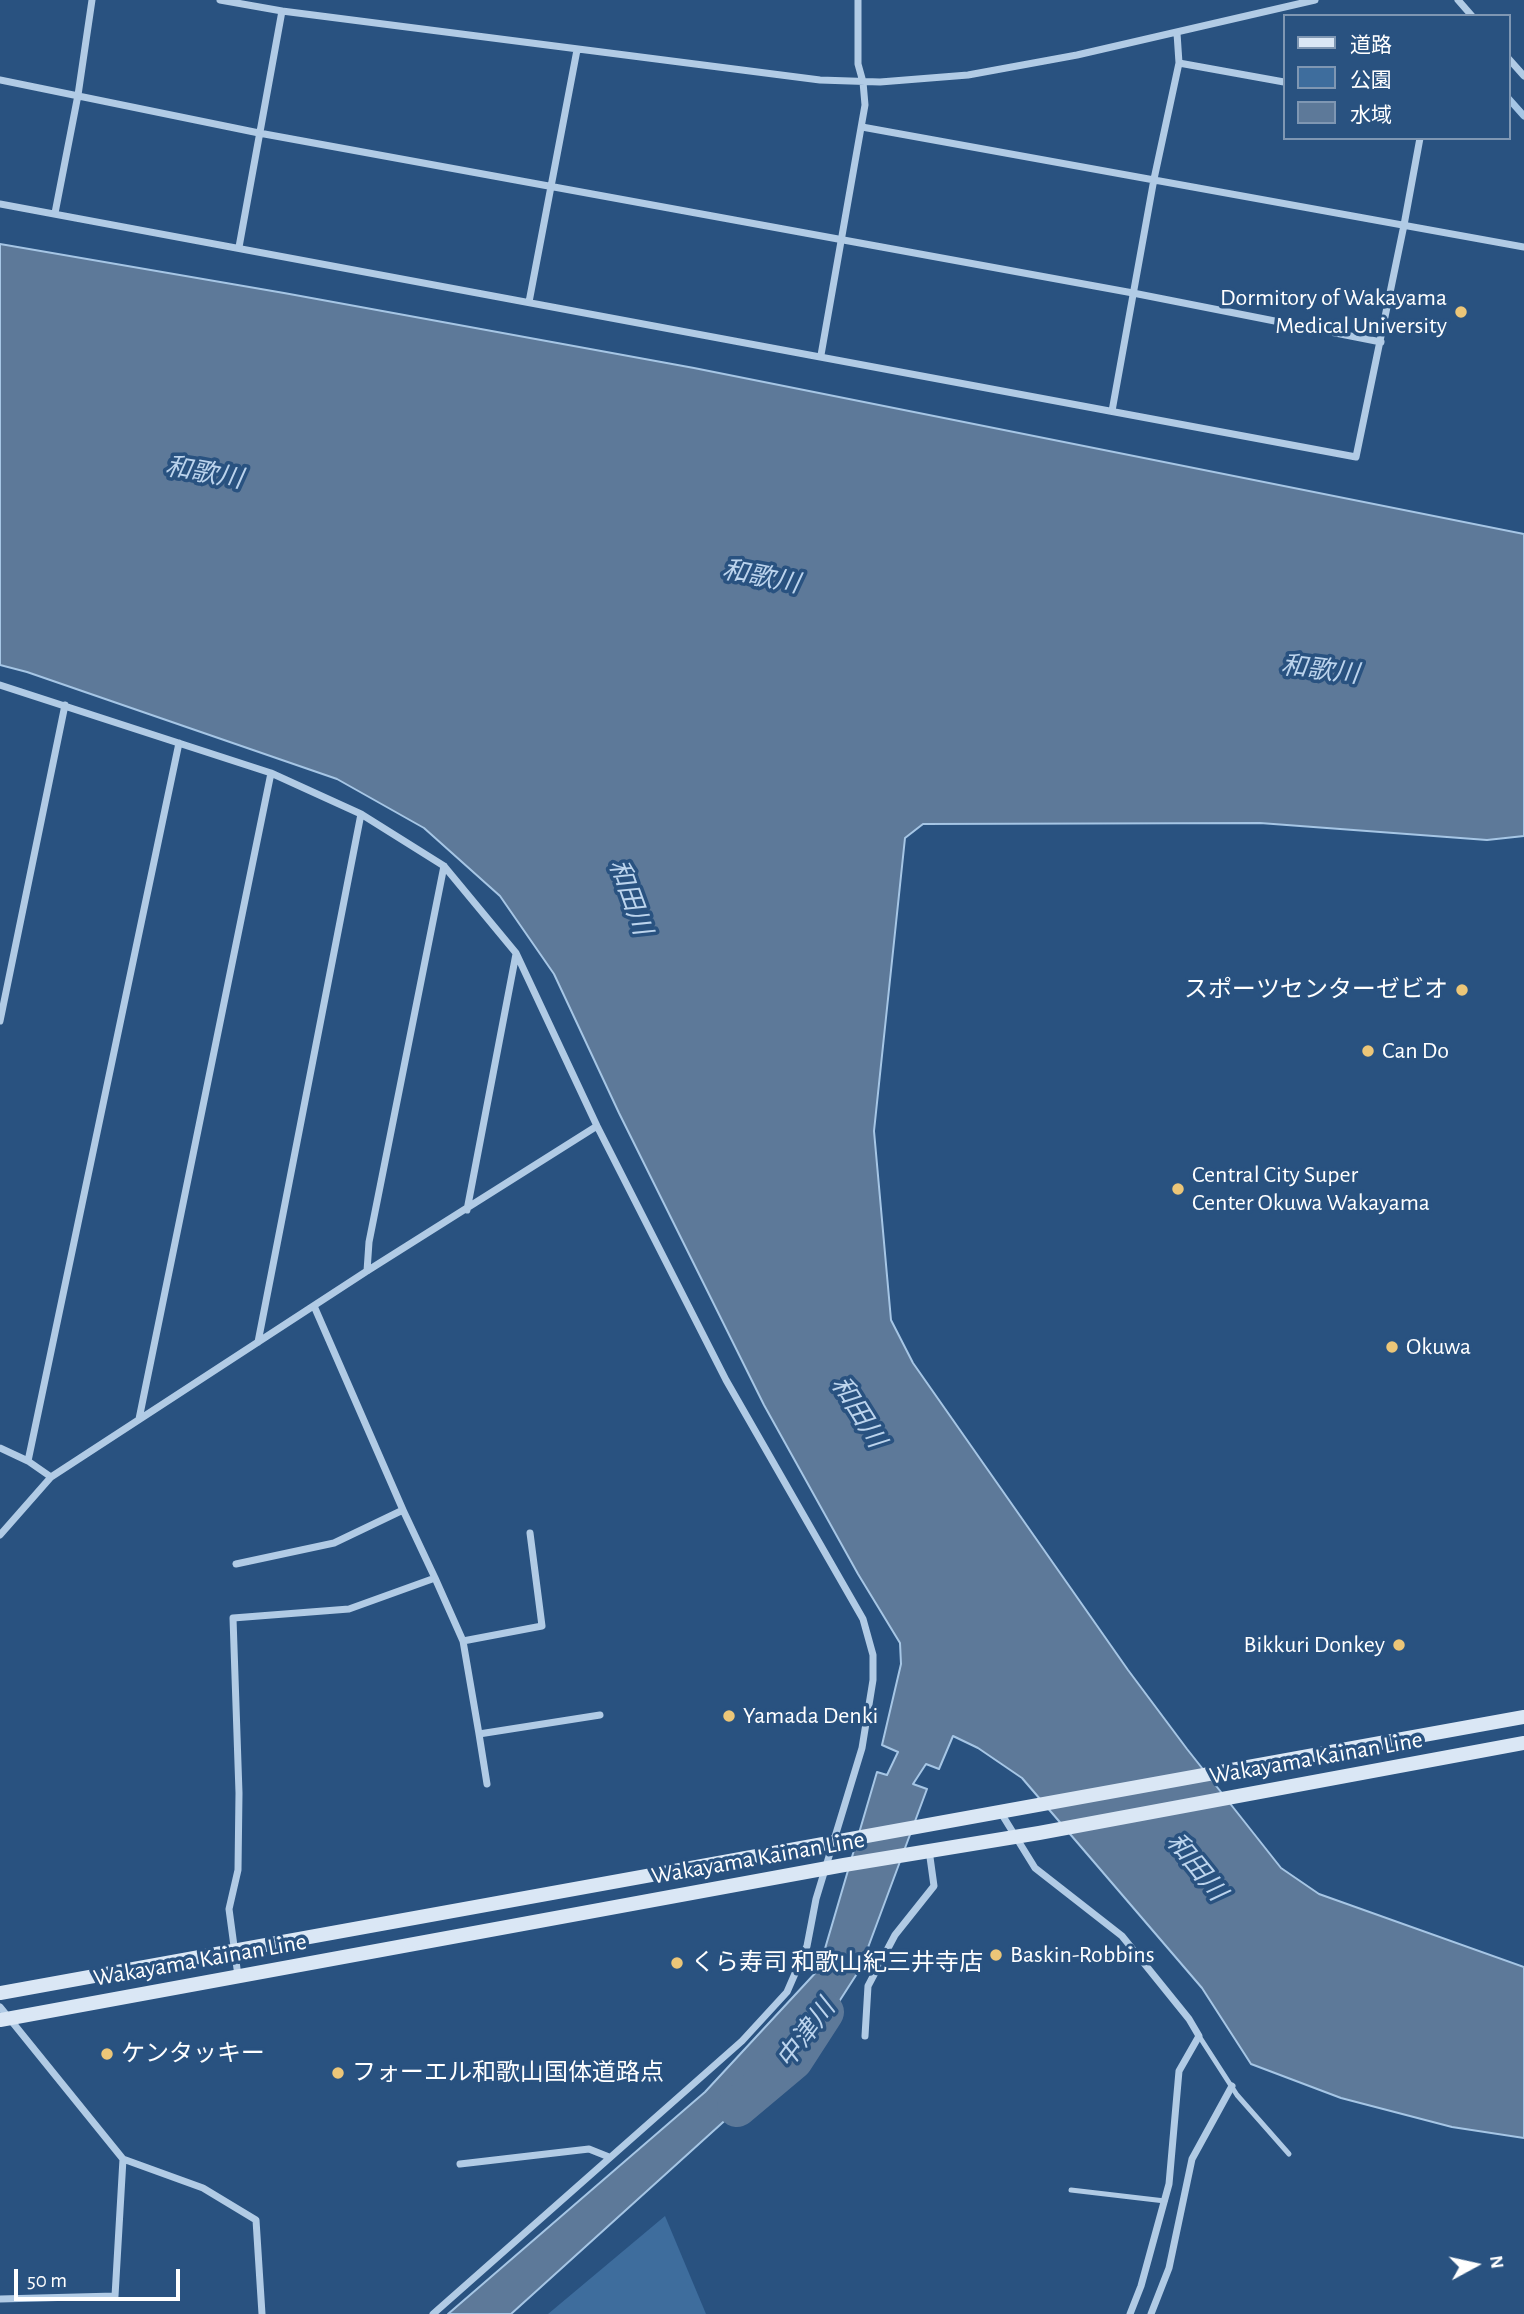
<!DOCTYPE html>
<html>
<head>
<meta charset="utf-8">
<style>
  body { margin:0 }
  #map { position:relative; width:1524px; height:2314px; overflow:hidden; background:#295280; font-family:"Alegreya Sans","Noto Sans JP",sans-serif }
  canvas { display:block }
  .legend { position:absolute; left:1283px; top:14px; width:228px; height:126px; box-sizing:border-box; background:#295280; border:2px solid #7f97b3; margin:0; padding:9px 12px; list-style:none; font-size:21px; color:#fff }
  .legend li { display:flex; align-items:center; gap:14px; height:35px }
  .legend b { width:35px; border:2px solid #7f97b3 }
  .north { position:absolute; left:1440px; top:2230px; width:70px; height:70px; -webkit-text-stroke:5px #295280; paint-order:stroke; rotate:82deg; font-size:19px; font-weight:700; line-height:28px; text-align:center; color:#fff }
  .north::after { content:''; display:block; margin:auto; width:24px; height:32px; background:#fff; clip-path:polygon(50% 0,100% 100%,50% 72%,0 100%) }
  .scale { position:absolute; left:14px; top:2269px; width:166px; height:32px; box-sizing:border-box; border:4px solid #fff; border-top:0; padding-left:9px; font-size:21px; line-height:24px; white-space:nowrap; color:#fff; -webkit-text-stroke:5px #295280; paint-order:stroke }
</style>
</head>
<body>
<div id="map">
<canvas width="1524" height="2314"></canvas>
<ul class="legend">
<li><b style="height:9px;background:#dae7f5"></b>道路</li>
<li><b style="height:19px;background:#3e6d9d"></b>公園</li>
<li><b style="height:19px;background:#5d7999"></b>水域</li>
</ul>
<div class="north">N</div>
<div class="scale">50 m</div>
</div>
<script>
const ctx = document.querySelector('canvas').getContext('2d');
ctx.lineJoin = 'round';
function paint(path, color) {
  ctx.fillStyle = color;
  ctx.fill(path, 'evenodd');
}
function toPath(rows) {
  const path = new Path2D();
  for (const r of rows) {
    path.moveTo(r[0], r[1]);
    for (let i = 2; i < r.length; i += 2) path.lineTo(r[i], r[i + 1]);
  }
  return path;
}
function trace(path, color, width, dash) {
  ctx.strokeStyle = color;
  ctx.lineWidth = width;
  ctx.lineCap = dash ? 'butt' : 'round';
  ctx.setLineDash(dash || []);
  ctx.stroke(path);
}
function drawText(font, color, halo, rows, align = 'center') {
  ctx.font = font + ' "Alegreya Sans","Noto Sans JP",sans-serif';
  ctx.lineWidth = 7;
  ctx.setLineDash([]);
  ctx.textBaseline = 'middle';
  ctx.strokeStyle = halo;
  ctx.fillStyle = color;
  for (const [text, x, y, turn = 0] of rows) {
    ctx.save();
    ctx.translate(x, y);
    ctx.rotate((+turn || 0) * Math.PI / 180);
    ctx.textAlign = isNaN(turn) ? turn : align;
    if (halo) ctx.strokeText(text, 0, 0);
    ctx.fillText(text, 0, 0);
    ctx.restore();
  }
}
paint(toPath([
  [665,2216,706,2314,548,2314]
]), '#3e6d9d');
const water = toPath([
  [0,244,284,293,694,368,1524,534,1524,836,1487,840,1260,823,923,824,905,838,874,1131,891,1320,913,1363,1128,1670,1187,1749,1281,1868,1319,1894,1524,1967,1524,2138,1452,2127,1341,2098,1251,2064,1202,1988,1022,1778,978,1748,953,1736,939,1769,926,1764,913,1784,927,1789,860,1969,815,2039,511,2314,448,2314,705,2092,819,1969,877,1772,887,1775,898,1752,882,1745,901,1664,900,1643,858,1574,764,1405,619,1113,554,974,500,896,424,828,337,779,27,672,0,665,0,244]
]);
paint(water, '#5d7999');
trace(water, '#a6c6e5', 2);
trace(toPath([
  [1508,98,1524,116]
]), '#a6c6e5', 7);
trace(toPath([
  [737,2107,793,2060,824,2012]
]), '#5d7999', 40);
trace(toPath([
  [1199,2036,1237,2095,1289,2154],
  [1071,2190,1165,2201]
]), '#b1cbe5', 5);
trace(toPath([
  [220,0,282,11,820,80,880,82,968,75,1077,55,1315,0],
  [1458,0,1472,16],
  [1508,58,1524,76],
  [1179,63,1284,82],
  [0,80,259,133,1133,293,1381,342],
  [862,127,1524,247],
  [0,204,1356,457,1404,225,1420,138],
  [55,213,78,95,92,0],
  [239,247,282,11],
  [529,302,577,50],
  [821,355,865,105,863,82,858,64,858,0],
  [1112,411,1154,179,1179,63,1177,33],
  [0,685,271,773,361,814,444,866,516,953,597,1126,726,1380,863,1619,873,1655,873,1680,862,1748,816,1899,807,1946,787,1992,742,2041,433,2314],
  [0,1021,65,705],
  [467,1210,516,954],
  [367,1271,369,1242,444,866],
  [314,1306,403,1510],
  [258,1342,361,814],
  [139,1419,271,773],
  [0,1448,28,1461,51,1477],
  [28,1461,179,743],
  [0,1535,51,1477,367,1271,597,1126],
  [236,1564,334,1543,403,1510,435,1578],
  [479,1734,463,1641,542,1626,530,1533],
  [487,1784,479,1734,600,1715],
  [1001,1813,1035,1868,1122,1936,1189,2019,1199,2036,1179,2071,1169,2184,1141,2286,1130,2314],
  [238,1976,229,1909,238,1870,239,1793,233,1618,349,1609,435,1578,463,1641],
  [0,2007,123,2159,203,2188,256,2220,262,2314],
  [865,2036,868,1986,895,1935,934,1886,929,1850],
  [460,2164,589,2149,609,2157],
  [0,2299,115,2296,123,2159],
  [1151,2314,1169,2268,1192,2159,1232,2086]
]), '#b1cbe5', 7);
trace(toPath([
  [0,1993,1524,1717],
  [0,2020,844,1865,1039,1833,1524,1743]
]), '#dae7f5', 14);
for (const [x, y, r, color] of [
  [1461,312,7,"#ecc678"],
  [1462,990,7,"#ecc678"],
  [1368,1051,7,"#ecc678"],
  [1178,1189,7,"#ecc678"],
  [1392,1347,7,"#ecc678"],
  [1399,1645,7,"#ecc678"],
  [729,1716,7,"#ecc678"],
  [996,1955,7,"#ecc678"],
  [677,1963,7,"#ecc678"],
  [107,2054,7,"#ecc678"],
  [338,2073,7,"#ecc678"]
]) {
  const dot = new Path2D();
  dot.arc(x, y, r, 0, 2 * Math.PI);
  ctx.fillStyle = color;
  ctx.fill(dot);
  trace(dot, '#295280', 2.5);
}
drawText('24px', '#fff', '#295280', [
  ["Dormitory of Wakayama",1447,298,"right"],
  ["Medical University",1447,326,"right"],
  ["スポーツセンターゼビオ",1448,990,"right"],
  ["Can Do",1382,1051],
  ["Central City Super",1192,1175],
  ["Center Okuwa Wakayama",1192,1203],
  ["Okuwa",1406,1347],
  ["Bikkuri Donkey",1385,1645,"right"],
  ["Yamada Denki",743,1716],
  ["Baskin-Robbins",1010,1955],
  ["くら寿司 和歌山紀三井寺店",691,1963],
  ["ケンタッキー",121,2054],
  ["フォーエル和歌山国体道路点",352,2073]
], 'left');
drawText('24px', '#fff', '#295280', [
  ["Wakayama Kainan Line",1316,1758,-10],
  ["Wakayama Kainan Line",758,1858,-10],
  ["Wakayama Kainan Line",200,1960,-10]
]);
drawText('italic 26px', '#bcd4ed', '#295280', [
  ["和歌川",204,473,10],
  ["和歌川",761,577,11],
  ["和歌川",1320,670,7],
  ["和田川",630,897,70],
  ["和田川",858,1412,58],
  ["和田川",1196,1867,51],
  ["中津川",806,2034,-53]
]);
</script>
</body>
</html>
